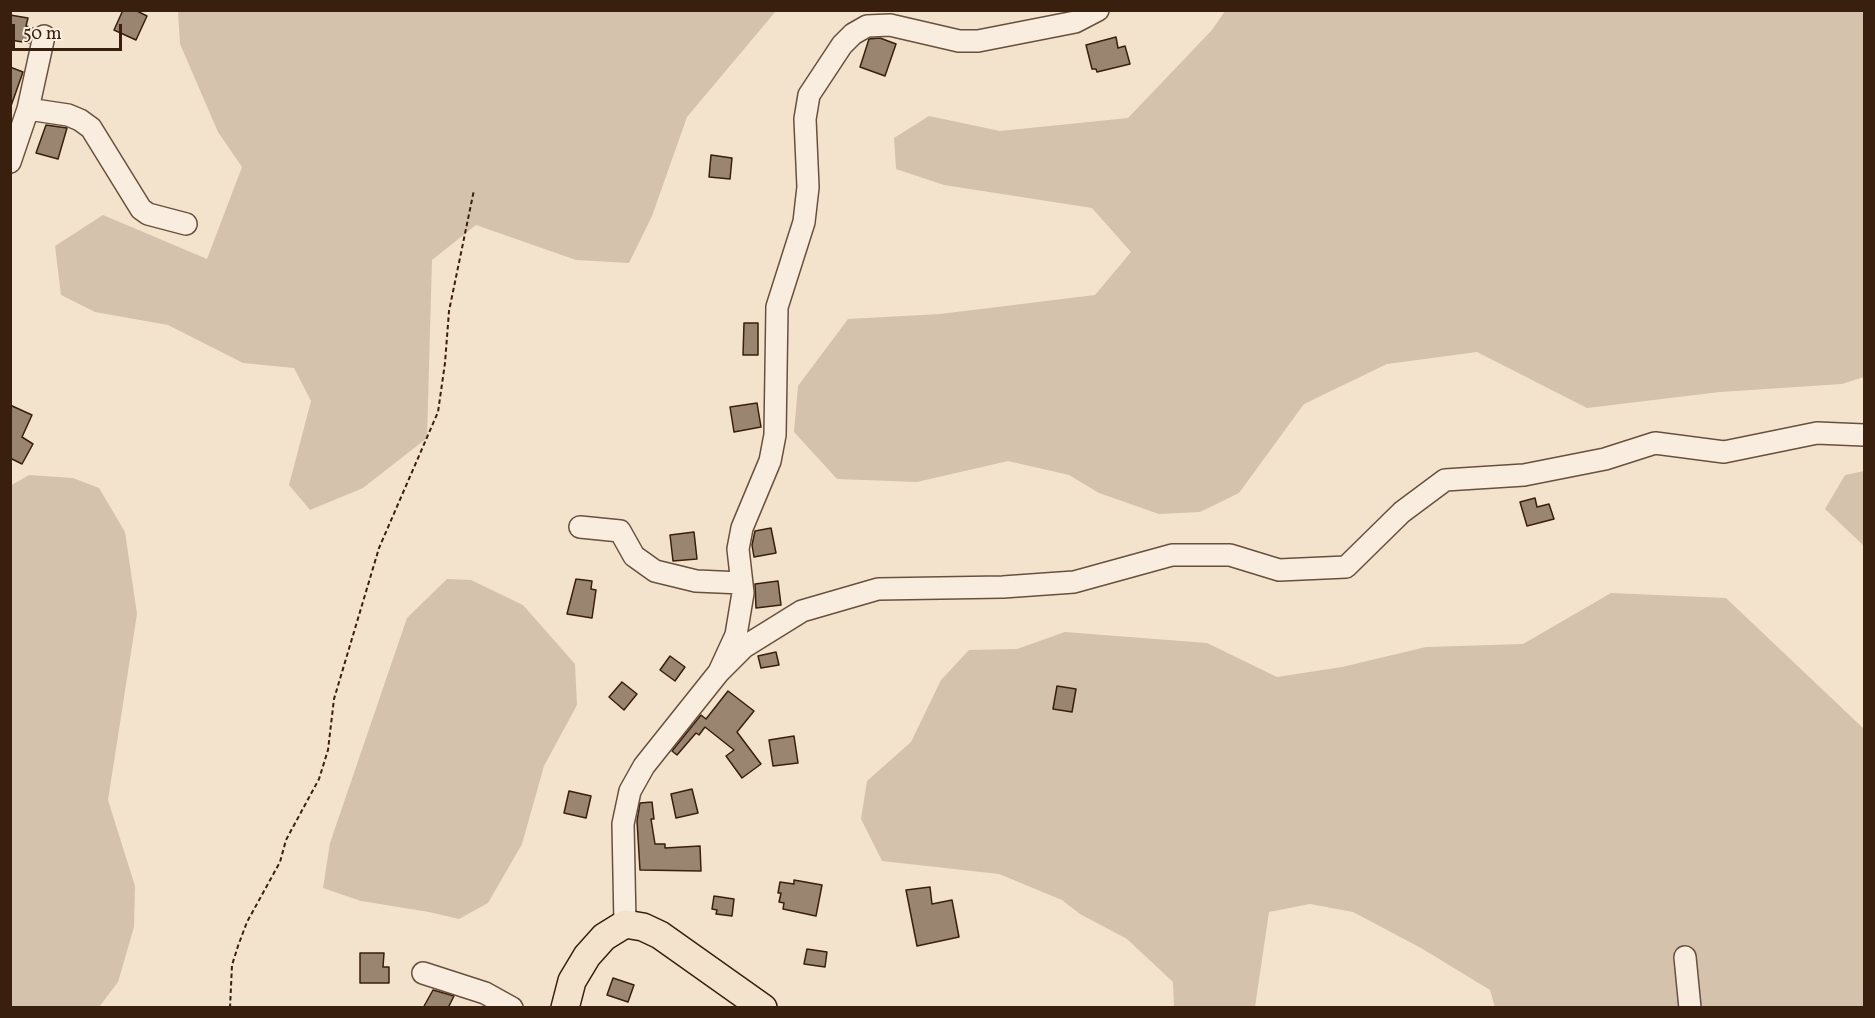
<!DOCTYPE html>
<html>
<head>
<meta charset="utf-8">
<style>
  body { margin:0 }
  #map { position:relative; width:1875px; height:1018px; overflow:hidden; background:#f4e3cc; font-family:Vollkorn,serif }
  canvas { display:block }
  .frame { position:absolute; inset:0; border:12px solid #391f0d; pointer-events:none }
  .scale { position:absolute; left:12px; top:24px; width:110px; height:27px; box-sizing:border-box; border:3px solid #391f0d; border-top:0; padding-left:8px; font-size:18px; line-height:21px; white-space:nowrap; color:#391f0d; -webkit-text-stroke:4px #f8edde; paint-order:stroke }
</style>
</head>
<body>
<div id="map">
<canvas width="1875" height="1018"></canvas>
<div class="frame"></div>
<div class="scale">50 m</div>
</div>
<script>
const ctx = document.querySelector('canvas').getContext('2d');
ctx.lineJoin = 'round';
function paint(path, color) {
  ctx.fillStyle = color;
  ctx.fill(path, 'evenodd');
}
function toPath(rows) {
  const path = new Path2D();
  for (const r of rows) {
    path.moveTo(r[0], r[1]);
    for (let i = 2; i < r.length; i += 2) path.lineTo(r[i], r[i + 1]);
  }
  return path;
}
function trace(path, color, width, dash) {
  ctx.strokeStyle = color;
  ctx.lineWidth = width;
  ctx.lineCap = dash ? 'butt' : 'round';
  ctx.setLineDash(dash || []);
  ctx.stroke(path);
}
paint(toPath([
  [178,11,178,10,776,11,687,117,652,216,629,263,576,260,476,225,432,260,427,438,363,488,310,510,289,485,311,401,294,368,243,363,168,325,95,312,61,295,55,246,103,215,207,259,242,167,218,132,180,44],
  [1225,11,1864,11,1864,377,1842,384,1720,392,1587,408,1477,352,1387,364,1304,404,1239,493,1200,512,1159,514,1099,493,1069,475,1008,461,917,482,837,479,794,432,798,386,848,319,940,314,1095,295,1131,252,1092,208,944,185,896,169,894,138,929,116,1000,131,1128,118,1212,30],
  [1864,471,1864,546,1825,509,1845,475],
  [29,475,73,478,99,488,125,532,137,614,108,800,135,886,134,927,118,982,99,1007,11,1007,10,486],
  [447,579,471,580,523,605,575,664,577,705,544,766,522,844,488,903,459,919,429,912,361,901,323,888,330,843,407,618],
  [1611,593,1726,598,1864,729,1864,1007,1495,1007,1490,990,1421,948,1353,912,1310,904,1269,912,1255,1007,1174,1007,1173,982,1127,939,1080,914,1062,900,999,874,882,861,861,819,867,781,911,742,941,680,969,650,1017,649,1065,632,1207,643,1277,677,1342,667,1426,647,1523,644]
]), '#d4c2ac');
const building = toPath([
  [123,10,135,10,147,16,136,40,114,30,123,10],
  [10,15,28,18,26,26,33,28,29,43,10,40,10,15],
  [1116,37,1118,48,1125,46,1130,64,1097,72,1096,69,1092,69,1086,45,1116,37],
  [880,38,896,44,885,76,860,67,869,39,880,38],
  [10,67,23,72,11,106,10,106,10,67],
  [46,125,67,128,58,159,36,153,46,125],
  [711,155,732,158,730,179,709,177,711,155],
  [744,323,758,323,758,355,743,355,744,323],
  [757,403,761,427,734,432,730,407,757,403],
  [10,405,32,415,22,437,33,444,22,464,12,459,10,462,10,405],
  [1535,498,1537,507,1549,504,1554,519,1527,526,1520,502,1535,498],
  [771,528,776,553,754,557,752,545,755,531,771,528],
  [694,532,697,559,673,561,670,535,694,532],
  [576,579,592,581,591,589,596,590,592,618,567,614,576,579],
  [778,581,781,605,756,608,755,584,778,581],
  [776,652,779,665,761,668,758,656,776,652],
  [670,656,685,667,675,681,660,670,670,656],
  [622,682,637,694,624,710,609,697,622,682],
  [1057,686,1076,689,1072,712,1053,709,1057,686],
  [728,691,754,711,737,732,761,764,742,778,726,756,734,750,705,727,699,735,696,733,677,755,672,751,701,715,706,719,728,691],
  [794,736,798,763,773,766,769,740,794,736],
  [692,789,698,813,676,818,671,794,692,789],
  [569,791,591,796,586,818,564,813,569,791],
  [652,802,654,819,651,819,655,844,665,844,665,848,700,846,701,871,640,870,637,821,640,803,652,802],
  [794,880,822,885,816,916,783,909,784,903,779,902,781,893,778,893,780,882,794,884,794,880],
  [930,887,932,904,952,900,959,937,917,946,906,890,930,887],
  [714,896,734,899,732,916,716,914,717,910,712,909,714,896],
  [807,949,827,952,825,967,804,964,807,949],
  [360,953,384,953,383,967,389,967,389,983,360,983,360,953],
  [613,978,634,985,628,1002,607,995,613,978],
  [433,990,454,996,448,1008,423,1008,433,990]
]);
paint(building, '#9a8570');
trace(building, '#391f0d', 1.5);
const minor = toPath([
  [28,109,68,115,80,120,91,128,141,209,148,214,186,224],
  [10,162,28,109,44,36],
  [580,527,620,531,634,556,655,571,696,581,742,583],
  [719,672,744,647,802,611,878,589,1003,587,1074,582,1172,555,1230,555,1279,570,1346,567,1402,512,1445,480,1524,475,1605,459,1655,443,1724,452,1817,433,1864,435],
  [625,924,623,824,630,791,644,766,719,672,736,635,743,593,738,549,742,528,770,461,775,435,777,307,804,222,808,187,805,119,809,95,842,45,853,34,867,26,890,25,959,41,978,41,1075,22,1098,10],
  [1685,957,1690,1008],
  [423,973,485,993,512,1008]
]);
const major = toPath([
  [565,1008,572,981,587,956,604,937,625,924,643,927,660,935,763,1008]
]);
trace(minor, '#68503d', 24);
trace(major, '#391f0d', 30);
trace(toPath([
  [230,1008,232,965,238,946,247,922,280,862,286,840,319,779,328,750,334,699,379,548,438,412,445,363,449,311,474,190]
]), '#391f0d', 2, [4.5, 3]);
trace(minor, '#f8edde', 21);
trace(major, '#f4e3cc', 27);
</script>
</body>
</html>
